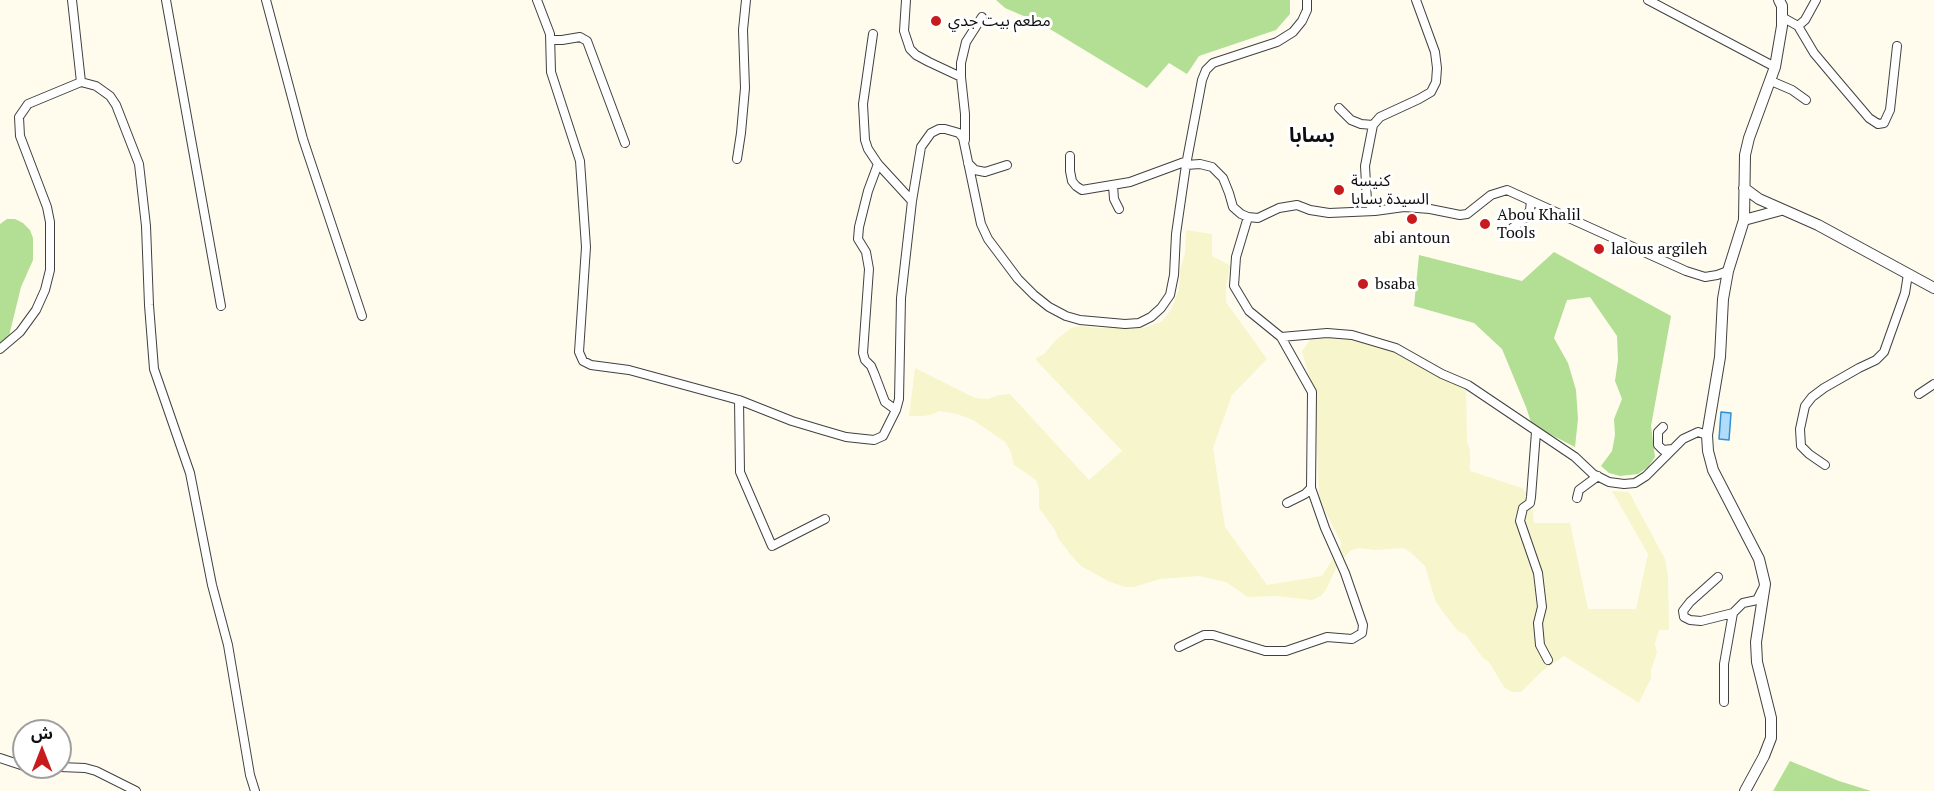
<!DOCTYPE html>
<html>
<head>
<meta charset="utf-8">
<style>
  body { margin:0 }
  #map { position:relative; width:1934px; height:791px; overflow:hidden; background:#fffcee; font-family:"PT Serif","Noto Sans Arabic",serif }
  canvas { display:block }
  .north { position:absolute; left:12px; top:719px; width:60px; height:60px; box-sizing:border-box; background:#fff; border:2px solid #9f9f9f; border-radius:50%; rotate:0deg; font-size:16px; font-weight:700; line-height:24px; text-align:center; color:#0e0e0e }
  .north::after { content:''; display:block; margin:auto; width:21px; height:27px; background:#c81b1e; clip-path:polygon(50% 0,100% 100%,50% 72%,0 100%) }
</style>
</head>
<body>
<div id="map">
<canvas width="1934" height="791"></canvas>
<div class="north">ش</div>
</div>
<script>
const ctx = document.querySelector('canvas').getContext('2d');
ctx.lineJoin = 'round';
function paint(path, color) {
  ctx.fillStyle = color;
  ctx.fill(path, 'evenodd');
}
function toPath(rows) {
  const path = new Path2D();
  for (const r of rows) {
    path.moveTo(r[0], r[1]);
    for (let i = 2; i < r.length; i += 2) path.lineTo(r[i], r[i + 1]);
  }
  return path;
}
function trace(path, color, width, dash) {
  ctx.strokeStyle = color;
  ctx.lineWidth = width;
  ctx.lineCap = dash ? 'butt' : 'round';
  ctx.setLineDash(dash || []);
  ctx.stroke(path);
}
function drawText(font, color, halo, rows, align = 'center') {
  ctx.font = font + ' "PT Serif","Noto Sans Arabic",serif';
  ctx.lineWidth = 6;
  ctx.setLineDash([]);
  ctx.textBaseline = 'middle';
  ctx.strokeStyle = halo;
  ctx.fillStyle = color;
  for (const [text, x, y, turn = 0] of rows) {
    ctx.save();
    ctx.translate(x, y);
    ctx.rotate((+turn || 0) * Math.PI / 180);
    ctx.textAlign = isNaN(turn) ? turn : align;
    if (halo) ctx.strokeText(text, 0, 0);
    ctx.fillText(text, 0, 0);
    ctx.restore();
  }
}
paint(toPath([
  [1186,230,1212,234,1212,256,1231,266,1226,285,1226,302,1267,359,1232,395,1213,448,1225,527,1267,585,1322,576,1342,544,1319,499,1315,397,1302,351,1316,332,1360,334,1466,388,1467,442,1470,450,1470,471,1522,488,1532,501,1534,523,1570,523,1588,609,1636,609,1648,554,1612,491,1629,492,1665,559,1668,576,1669,630,1659,630,1655,644,1657,653,1651,669,1651,678,1639,703,1564,656,1541,672,1521,692,1512,692,1504,687,1489,662,1483,658,1466,635,1458,631,1440,608,1435,600,1425,566,1410,552,1403,548,1376,550,1359,548,1350,551,1338,564,1326,590,1321,596,1312,600,1275,596,1248,597,1226,582,1199,576,1160,579,1134,587,1125,587,1108,581,1081,566,1070,554,1058,538,1055,530,1039,508,1039,489,1036,480,1014,465,1010,450,1005,442,973,420,957,414,939,411,931,415,922,416,909,416,915,368,975,398,988,399,999,395,1010,394,1089,480,1122,451,1036,360,1036,358,1044,354,1056,340,1071,328,1082,326,1096,328,1143,328,1161,322,1171,310,1179,289,1180,270,1185,253]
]), '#f7f5cc');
paint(toPath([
  [996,0,1290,0,1290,14,1276,30,1199,56,1187,74,1169,63,1147,88,1040,23,1005,8],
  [7,219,15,219,23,223,30,230,33,238,33,260,21,287,9,336,5,343,0,343,0,224],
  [1554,252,1671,316,1651,426,1655,457,1648,467,1638,474,1620,476,1609,473,1601,466,1612,451,1615,435,1614,419,1622,399,1615,381,1618,360,1617,336,1590,297,1567,300,1554,338,1568,363,1576,390,1578,419,1575,447,1532,425,1526,407,1502,349,1474,323,1414,306,1419,255,1522,281],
  [1790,761,1839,781,1871,791,1773,791]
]), '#b2df93');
const water = toPath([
  [1721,412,1731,413,1729,440,1719,439,1721,412]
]);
paint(water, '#afdcfb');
trace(water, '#308fd7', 1.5);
const minor = toPath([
  [72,0,81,82,96,86,110,96,116,105,139,164,146,226,149,305,154,369,190,473,212,585,228,645,250,775,255,791],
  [166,0,221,306],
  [266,0,303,139,362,316],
  [537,0,550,34,551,72,580,161,586,247,579,352,583,361,591,365,629,370,739,400,792,421,822,430,846,437,874,440,883,436,896,410,899,399,901,298,912,201,921,147,931,133,939,129,945,129,959,133,963,138,981,224,988,239,1018,279,1034,295,1049,307,1066,316,1080,320,1125,324,1139,323,1151,317,1161,308,1170,295,1174,275,1176,234,1186,165,1202,80,1206,70,1213,63,1277,42,1293,32,1302,21,1307,10,1307,0],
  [906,0,904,31,910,49,916,55,929,62,961,77],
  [1416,0,1435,52,1437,68,1436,82,1431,92,1419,99,1380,117,1373,125,1365,166,1367,201,1375,211,1404,207,1430,209,1460,215,1467,214,1491,195,1507,190,1686,271,1705,277,1717,275,1728,271],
  [1648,0,1775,67],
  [1782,17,1798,26,1805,20,1816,0],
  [1798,26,1814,53,1835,78,1869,118,1878,124,1884,123,1890,110,1897,46],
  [873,34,863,104,865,140,868,149,878,164,912,201],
  [551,40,562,40,580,37,587,41,625,143],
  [1771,81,1792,90,1806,100],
  [1339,108,1351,120,1361,124,1373,125],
  [965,140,965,114,961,77,961,63,966,42,982,17],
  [1070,156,1070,171,1072,181,1076,186,1082,190,1130,182,1187,161],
  [737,159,741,133,745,88,743,30,746,0],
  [968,163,975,170,985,172,1007,165],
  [878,164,868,191,859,227,858,239,866,252,869,269,863,353,865,360,871,366,874,373,885,402,896,410],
  [1186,165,1200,164,1212,167,1223,178,1229,193,1233,207,1241,214,1248,217,1258,218,1279,208,1297,205,1310,210,1329,213,1375,211],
  [1113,185,1114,199,1119,209],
  [1248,217,1236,257,1234,286,1249,311,1281,337,1327,333,1352,335,1396,348,1442,374,1468,385,1575,457,1593,474,1609,482,1624,484,1635,483,1646,476,1683,439,1698,432,1707,435],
  [1511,229,1524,219,1530,210,1531,201],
  [0,349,20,332,36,310,45,290,50,270,50,222,47,207,20,136,19,117,28,104,81,82],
  [1919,394,1934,384],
  [739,400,740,472,772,546,825,519],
  [1663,427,1658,432,1658,445,1663,450,1672,449],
  [1536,432,1531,497,1530,503,1523,508,1520,521,1538,573,1542,607,1538,623,1540,645,1548,660],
  [1825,465,1809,454,1801,446,1800,429,1805,406,1812,397,1824,388,1859,368,1876,360,1884,352,1905,293,1908,274],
  [1577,498,1579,490,1598,476],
  [1287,503,1305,494,1311,488],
  [1718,577,1690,602,1683,611,1684,617,1690,620,1701,621,1733,613],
  [1179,647,1204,635,1213,635,1265,651,1286,651,1327,637,1352,639,1362,633,1363,625,1345,573,1325,528,1311,488,1312,392,1281,337],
  [1724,702,1724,664,1733,613,1743,603,1757,600,1762,590],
  [0,758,24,766],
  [60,767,85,768,96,771,136,791]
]);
const tertiary = toPath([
  [1744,188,1759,199,1818,225,1934,288],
  [1744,220,1781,210],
  [1745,791,1764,756,1771,738,1771,718,1757,662,1756,642,1765,584,1759,559,1713,470,1708,451,1707,435,1720,357,1723,299,1728,271,1744,220,1745,155,1749,138,1775,67,1782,26,1782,6,1779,0]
]);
trace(minor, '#414141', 10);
trace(tertiary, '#414141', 12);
trace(minor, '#fff', 8);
trace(tertiary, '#fff', 10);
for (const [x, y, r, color] of [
  [936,21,6,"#c81b1e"],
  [1339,190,6,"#c81b1e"],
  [1412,219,6,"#c81b1e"],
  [1485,224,6,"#c81b1e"],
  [1599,249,6,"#c81b1e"],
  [1363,284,6,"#c81b1e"]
]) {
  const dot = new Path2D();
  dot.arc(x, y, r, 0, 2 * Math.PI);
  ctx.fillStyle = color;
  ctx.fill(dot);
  trace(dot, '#fff', 2);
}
drawText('16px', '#0e0e0e', '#fff', [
  ["مطعم بيت جدي",948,21],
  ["كنيسة",1351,181],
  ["السيدة بسابا",1351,199],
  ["Abou Khalil",1497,215],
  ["Tools",1497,233],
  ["abi antoun",1412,238,"center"],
  ["lalous argileh",1611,249],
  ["bsaba",1375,284]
], 'left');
drawText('bold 20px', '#0e0e0e', '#fff', [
  ["بسابا",1312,136]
]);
</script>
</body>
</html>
